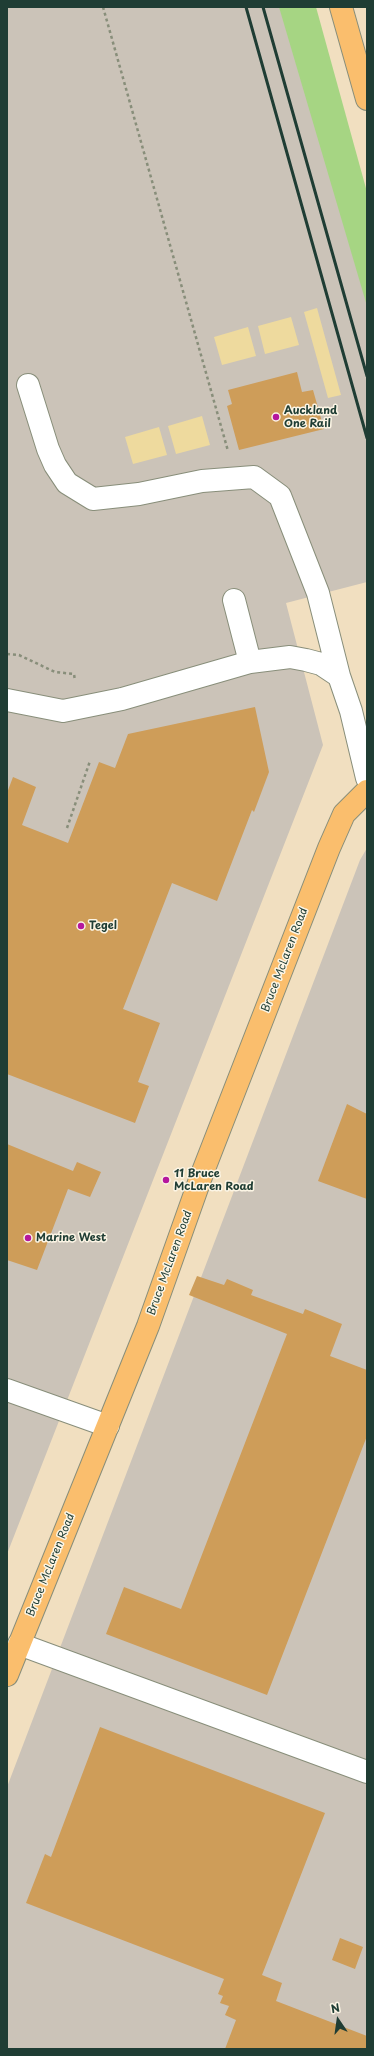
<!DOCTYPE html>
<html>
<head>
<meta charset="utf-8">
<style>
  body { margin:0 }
  #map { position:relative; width:374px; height:2056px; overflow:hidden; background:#f1dfc0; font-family:"Playpen Sans",sans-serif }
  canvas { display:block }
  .frame { position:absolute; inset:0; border:8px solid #1f3d34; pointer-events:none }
  .north { position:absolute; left:318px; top:2000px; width:40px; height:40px; -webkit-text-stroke:3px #fcf5e5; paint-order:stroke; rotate:347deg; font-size:11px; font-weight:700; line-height:16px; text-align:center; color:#1f3d34 }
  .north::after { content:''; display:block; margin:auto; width:14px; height:18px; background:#1f3d34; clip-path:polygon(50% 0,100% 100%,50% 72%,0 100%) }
</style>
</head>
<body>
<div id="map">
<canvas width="374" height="2056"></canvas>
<div class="frame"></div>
<div class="north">N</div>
</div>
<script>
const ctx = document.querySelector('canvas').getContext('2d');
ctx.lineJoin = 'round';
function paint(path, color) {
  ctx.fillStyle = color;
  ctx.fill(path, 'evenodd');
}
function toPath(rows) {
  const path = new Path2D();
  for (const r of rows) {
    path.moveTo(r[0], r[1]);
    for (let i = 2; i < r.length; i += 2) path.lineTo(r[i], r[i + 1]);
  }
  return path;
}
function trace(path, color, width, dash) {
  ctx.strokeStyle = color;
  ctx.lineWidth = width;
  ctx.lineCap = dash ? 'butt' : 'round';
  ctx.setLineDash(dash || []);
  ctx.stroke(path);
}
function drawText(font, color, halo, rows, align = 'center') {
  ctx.font = font + ' "Playpen Sans",sans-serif';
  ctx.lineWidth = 3;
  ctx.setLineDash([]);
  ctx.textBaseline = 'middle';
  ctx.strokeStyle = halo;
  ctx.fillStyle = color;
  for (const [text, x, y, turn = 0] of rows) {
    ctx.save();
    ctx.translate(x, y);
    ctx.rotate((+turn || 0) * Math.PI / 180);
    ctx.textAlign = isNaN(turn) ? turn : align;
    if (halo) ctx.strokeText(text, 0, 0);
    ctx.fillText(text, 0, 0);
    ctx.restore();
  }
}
paint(toPath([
  [7,7,285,7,367,279,367,582,286,603,323,745,7,1554],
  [367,848,367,2049,7,2049,7,1787,360,860]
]), '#cbc3b8');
paint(toPath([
  [279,7,316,7,367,192,367,306]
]), '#a6d583');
paint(toPath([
  [317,308,341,395,328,398,304,312],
  [291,317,299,345,265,354,258,326],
  [248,327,256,356,222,365,214,337],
  [202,416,210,445,176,454,168,426],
  [159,427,167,455,133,464,125,437]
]), '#eeda9e');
paint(toPath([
  [297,372,302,392,313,390,324,429,239,450,227,406,232,404,228,390],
  [255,707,269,772,254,812,252,810,217,901,172,883,123,1009,160,1023,138,1082,149,1086,135,1123,7,1074,7,793,13,777,36,787,22,825,68,843,99,762,115,768,128,734],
  [347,1104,367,1114,367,1199,318,1181],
  [7,1144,73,1171,77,1162,101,1172,90,1197,68,1189,37,1270,7,1260],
  [197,1276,224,1285,227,1279,253,1290,251,1295,303,1314,305,1309,342,1324,330,1356,367,1370,367,1436,267,1695,106,1634,124,1587,181,1609,287,1334,189,1295],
  [100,1727,325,1813,262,1975,282,1983,276,2001,367,2036,367,2049,225,2049,236,2020,225,2015,229,2006,220,2003,223,1996,218,1994,224,1979,26,1903,45,1854,51,1857],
  [340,1938,363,1947,355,1969,332,1960]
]), '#ce9d59');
const minor = toPath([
  [28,385,48,449,55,465,67,483,93,499,139,494,202,481,254,477,280,496,318,593,339,676],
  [234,600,250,662],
  [7,700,63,711,122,699,250,662,290,657,306,660,321,664,339,676,351,711,367,778],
  [7,1390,108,1426],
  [19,1644,367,1772]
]);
const major = toPath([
  [341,7,367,99],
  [7,1675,148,1326,202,1174,329,848,344,814,367,791]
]);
trace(minor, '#888e7a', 24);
trace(major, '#888e7a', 24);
trace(toPath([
  [103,7,228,451],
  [7,654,19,655,55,672,74,674,75,681],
  [67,828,90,761]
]), '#888e7a', 2.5, [3, 3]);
trace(minor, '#fff', 22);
trace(major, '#fabe6d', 22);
trace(toPath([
  [246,7,367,438],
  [263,7,367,376]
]), '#1f3d34', 3);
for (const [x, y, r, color] of [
  [276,417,4,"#b5179e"],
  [81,926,4,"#b5179e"],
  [166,1180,4,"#b5179e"],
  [28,1238,4,"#b5179e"]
]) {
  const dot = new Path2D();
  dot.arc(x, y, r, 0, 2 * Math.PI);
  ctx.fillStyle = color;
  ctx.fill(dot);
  trace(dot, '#fcf5e5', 1.5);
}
drawText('bold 11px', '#1f3d34', '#fcf5e5', [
  ["Auckland",284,411],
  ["One Rail",284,424],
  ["Tegel",89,926],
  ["11 Bruce",174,1174],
  ["McLaren Road",174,1187],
  ["Marine West",36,1238]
], 'left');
drawText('11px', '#1f3d34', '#fcf5e5', [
  ["Bruce McLaren Road",285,960,-69],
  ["Bruce McLaren Road",170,1263,-70],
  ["Bruce McLaren Road",51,1565,-68]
]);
</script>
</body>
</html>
